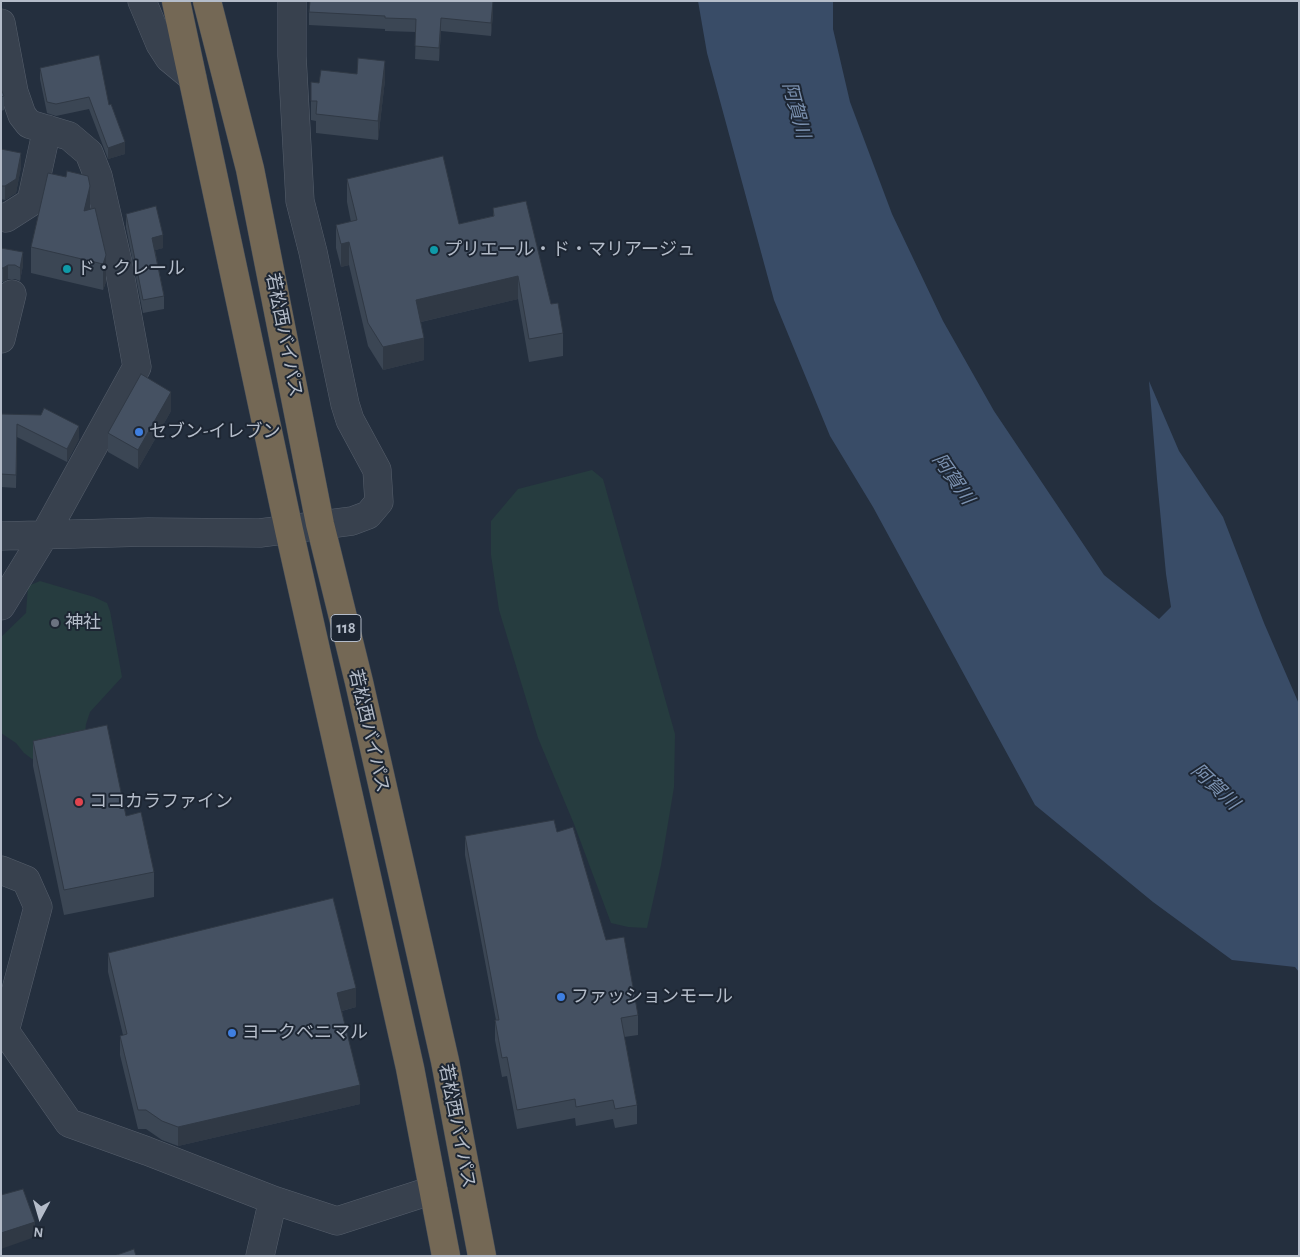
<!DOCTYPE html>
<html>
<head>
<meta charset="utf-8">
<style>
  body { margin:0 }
  #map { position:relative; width:1300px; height:1257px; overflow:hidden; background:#242f3e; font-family:"Alegreya Sans",sans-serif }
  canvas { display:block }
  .frame { position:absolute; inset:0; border:2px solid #b4bcc9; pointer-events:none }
  .north { position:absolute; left:15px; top:1192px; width:50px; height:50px; -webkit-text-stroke:4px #1d2633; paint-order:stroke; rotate:186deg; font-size:14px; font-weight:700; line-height:20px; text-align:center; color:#b4bcc9 }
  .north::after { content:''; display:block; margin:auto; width:18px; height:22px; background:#b4bcc9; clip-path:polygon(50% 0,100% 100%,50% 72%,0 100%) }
</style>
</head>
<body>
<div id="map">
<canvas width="1300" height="1257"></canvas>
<div class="frame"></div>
<div class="north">N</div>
</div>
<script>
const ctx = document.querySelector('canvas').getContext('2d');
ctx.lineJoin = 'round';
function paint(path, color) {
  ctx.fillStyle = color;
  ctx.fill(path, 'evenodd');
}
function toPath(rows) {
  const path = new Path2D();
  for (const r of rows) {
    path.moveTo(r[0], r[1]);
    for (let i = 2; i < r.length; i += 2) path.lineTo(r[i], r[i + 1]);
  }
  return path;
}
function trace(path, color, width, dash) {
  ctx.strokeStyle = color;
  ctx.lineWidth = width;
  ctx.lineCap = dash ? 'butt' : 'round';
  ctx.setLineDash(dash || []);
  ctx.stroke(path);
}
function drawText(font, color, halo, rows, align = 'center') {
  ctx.font = font + ' "Alegreya Sans","Noto Sans JP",sans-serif';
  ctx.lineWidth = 4;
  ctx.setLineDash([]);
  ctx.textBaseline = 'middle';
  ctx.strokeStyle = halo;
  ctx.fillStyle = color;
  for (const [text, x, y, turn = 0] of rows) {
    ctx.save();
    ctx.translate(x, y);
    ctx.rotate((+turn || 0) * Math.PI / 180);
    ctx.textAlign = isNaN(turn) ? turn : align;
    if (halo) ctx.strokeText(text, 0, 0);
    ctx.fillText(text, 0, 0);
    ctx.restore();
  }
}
paint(toPath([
  [592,470,603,479,675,734,674,787,661,865,647,928,628,927,611,923,574,824,538,738,499,610,491,555,491,521,518,489],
  [40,581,94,597,107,603,110,611,122,677,90,712,86,724,84,742,57,755,32,759,24,753,16,743,1,733,1,637,26,613,28,586]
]), '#263c3f');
paint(toPath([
  [698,1,833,1,833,29,850,102,892,214,943,321,994,411,1104,575,1159,619,1171,607,1166,574,1157,479,1149,381,1179,451,1223,517,1264,623,1299,704,1299,972,1295,967,1232,960,1153,902,1035,805,873,507,830,436,774,300,707,53]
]), '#394c67');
const minor = toPath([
  [142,1,160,44,169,58,192,77],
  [1,23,14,92,22,115,29,124,69,136,89,153,98,176,118,263,137,367,45,534,1,606],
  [1,217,6,218,31,202,47,129],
  [1,339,12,294],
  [1,536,148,532,260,533,352,521,368,515,379,502,377,470,350,420,345,404,313,252,300,201,292,56,292,1],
  [1,870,26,880,38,907,5,1031,69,1123,147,1151,273,1200,337,1221,433,1190],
  [260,1256,273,1200]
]);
const highway = toPath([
  [176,1,289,530,410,1068,446,1256],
  [207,1,250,169,320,524,359,682,445,1061,482,1256]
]);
trace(minor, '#565f6c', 29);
trace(highway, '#434c59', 29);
trace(minor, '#38414e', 28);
trace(highway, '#746855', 28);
paint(toPath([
  [309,12,493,13,491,36,441,31,439,61,415,59,416,32,385,31,385,29,309,25],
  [40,68,109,105,125,154,108,159,89,109,56,116,47,113,40,79],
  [385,80,378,140,316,133,316,121,311,120,311,82,319,83],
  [1,89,4,96,4,110,1,111],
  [1,149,21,167,16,193,5,200,1,199],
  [347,179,459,224,493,216,493,208,551,304,563,333,563,356,529,362,518,299,421,322,424,360,383,370,368,346,349,265,341,267,336,248,336,225,351,222,347,202],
  [90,210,106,255,106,282,103,290,31,273,31,247],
  [126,214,163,248,155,250,164,296,164,309,143,313,126,227],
  [1,248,23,265,20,281,15,279,8,279,3,282,1,282],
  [171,411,138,469,108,452,108,433],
  [1,414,79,439,67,462,17,437,16,488,1,487],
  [33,741,126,816,154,872,154,897,64,915,33,766],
  [557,832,606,940,638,1015,638,1035,624,1037,637,1105,637,1124,615,1128,613,1119,576,1126,575,1118,517,1129,507,1076,502,1077,495,1040,495,1020,496,1020,465,855,465,836],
  [108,953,356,1007,342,1011,360,1104,178,1146,162,1140,146,1129,138,1129,120,1055,120,1036,123,1035,108,972]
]), '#3b4654');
paint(toPath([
  [493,1,493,13,491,36,491,23],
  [441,18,441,31,439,61,439,48],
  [385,61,385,80,378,140,378,121],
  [125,142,125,154,108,159,108,148],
  [21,153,21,167,16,193,5,200,5,186],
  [90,186,90,212,84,211],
  [163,235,163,248,152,251,152,238],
  [349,242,349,265,341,267,341,244],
  [23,252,23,265,20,281,20,268],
  [106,255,106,282,103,290,103,264],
  [8,265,8,279,3,282,3,268],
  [518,276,518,299,416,323,416,300],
  [424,338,424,360,383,370,383,347],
  [171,392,171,411,138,469,138,450],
  [79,426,79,439,67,462,67,449],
  [356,988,356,1007,337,1012,337,993],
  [360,1085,360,1104,178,1146,178,1127],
  [35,1222,35,1237,1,1249,1,1233]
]), '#303945');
const building = toPath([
  [310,1,493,1,491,23,441,18,439,48,415,46,416,19,385,18,385,16,309,12,310,1],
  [99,55,109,105,111,104,125,142,108,148,89,97,56,104,47,102,40,68,99,55],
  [358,58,385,61,378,121,316,114,317,101,311,101,311,82,319,83,321,70,357,74,358,58],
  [1,89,4,96,1,97,1,89],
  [1,149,21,153,16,179,5,186,1,186,1,149],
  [443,156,459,224,494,216,493,208,526,201,551,304,558,303,563,333,529,339,518,276,416,300,424,338,383,347,368,323,349,242,341,244,336,225,357,220,347,179,443,156],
  [67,171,88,176,90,186,84,211,95,208,106,255,103,264,31,247,48,173,66,177,67,171],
  [156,206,163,235,152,238,164,296,143,300,126,214,156,206],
  [1,248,23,252,20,268,15,265,8,265,3,268,1,268,1,248],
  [141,374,171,392,138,450,108,433,141,374],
  [44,408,79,426,67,449,17,424,16,475,1,474,1,414,41,415,44,408],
  [107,725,126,816,141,812,154,872,64,890,33,741,107,725],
  [554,820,557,832,573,827,606,940,624,937,638,1015,621,1018,637,1105,615,1109,613,1100,576,1107,575,1099,517,1110,507,1057,502,1058,495,1020,499,1020,465,836,554,820],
  [333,898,356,988,337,993,360,1085,178,1127,162,1121,146,1110,138,1110,120,1036,127,1034,108,953,333,898],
  [23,1189,35,1222,1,1233,1,1195,23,1189],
  [134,1249,136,1256,114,1256,134,1249]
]);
paint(building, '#455162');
trace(building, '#303945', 1);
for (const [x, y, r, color] of [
  [434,250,5,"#0f9aa8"],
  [67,269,5,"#0f9aa8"],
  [139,432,5,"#3f7fe0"],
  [55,623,5,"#6b7280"],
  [79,802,5,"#e0444e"],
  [561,997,5,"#3f7fe0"],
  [232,1033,5,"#3f7fe0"]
]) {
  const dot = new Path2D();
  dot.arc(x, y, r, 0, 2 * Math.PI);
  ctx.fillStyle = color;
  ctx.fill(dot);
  trace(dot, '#1d2633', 2);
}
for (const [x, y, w] of [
  [346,628,30]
]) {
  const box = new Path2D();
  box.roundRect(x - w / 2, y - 13.5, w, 27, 4);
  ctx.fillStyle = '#1d2633';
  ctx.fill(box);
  trace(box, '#b4bcc9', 1);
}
drawText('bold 16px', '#b4bcc9', null, [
  ["118",346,628]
]);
drawText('18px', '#b4bcc9', '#1d2633', [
  ["プリエール・ド・マリアージュ",444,250],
  ["ド・クレール",77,269],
  ["セブン-イレブン",149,432],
  ["神社",65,623],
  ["ココカラファイン",89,802],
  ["ファッションモール",571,997],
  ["ヨークベニマル",242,1033]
], 'left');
drawText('18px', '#b4bcc9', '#1d2633', [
  ["若松西バイパス",284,335,79],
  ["若松西バイパス",369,731,77],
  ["若松西バイパス",457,1126,79]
]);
drawText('italic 19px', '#7c92b1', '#1d2633', [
  ["阿賀川",796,110,75],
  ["阿賀川",953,479,55],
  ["阿賀川",1215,787,43]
]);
</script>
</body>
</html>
